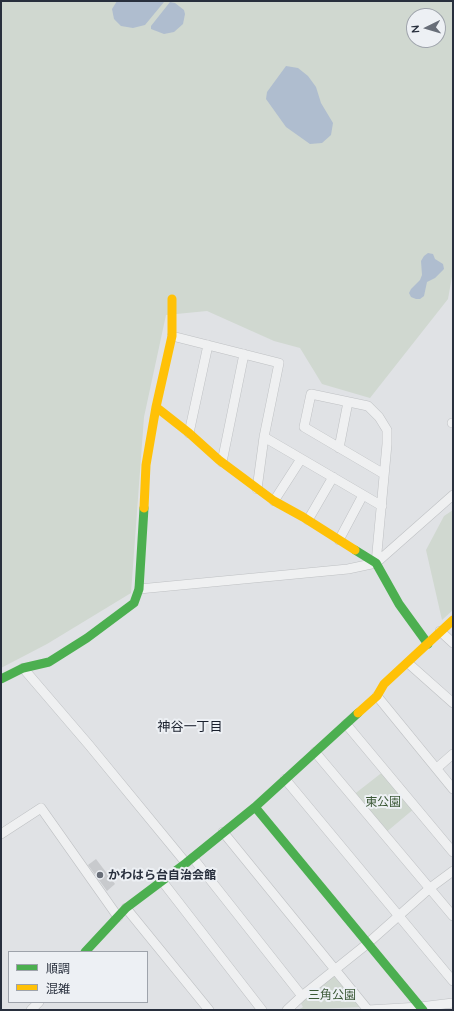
<!DOCTYPE html>
<html>
<head>
<meta charset="utf-8">
<style>
  body { margin:0 }
  #map { position:relative; width:454px; height:1011px; overflow:hidden; background:#e0e2e5; font-family:Quicksand,"Noto Sans JP",sans-serif }
  canvas { display:block }
  .frame { position:absolute; inset:0; border:2px solid #282f3d; pointer-events:none }
  .legend { position:absolute; left:8px; top:951px; width:140px; height:52px; box-sizing:border-box; background:#edf0f4; border:1px solid #9ea3ab; margin:0; padding:5px 7px; list-style:none; font-size:12px; color:#282f3d }
  .legend li { display:flex; align-items:center; gap:8px; height:20px }
  .legend b { width:20px; border:1px solid #9ea3ab }
  .north { position:absolute; left:406px; top:8px; width:40px; height:40px; box-sizing:border-box; background:#edf0f4; border:1px solid #9ea3ab; border-radius:50%; rotate:265deg; font-size:11px; font-weight:700; line-height:16px; text-align:center; color:#282f3d }
  .north::after { content:''; display:block; margin:auto; width:14px; height:18px; background:#686e78; clip-path:polygon(50% 0,100% 100%,50% 72%,0 100%) }
</style>
</head>
<body>
<div id="map">
<canvas width="454" height="1011"></canvas>
<div class="frame"></div>
<ul class="legend">
<li><b style="height:5px;background:#4caf50"></b>順調</li>
<li><b style="height:5px;background:#ffc107"></b>混雑</li>
</ul>
<div class="north">N</div>
</div>
<script>
const ctx = document.querySelector('canvas').getContext('2d');
ctx.lineJoin = 'round';
function paint(path, color) {
  ctx.fillStyle = color;
  ctx.fill(path, 'evenodd');
}
function toPath(rows) {
  const path = new Path2D();
  for (const r of rows) {
    path.moveTo(r[0], r[1]);
    for (let i = 2; i < r.length; i += 2) path.lineTo(r[i], r[i + 1]);
  }
  return path;
}
function trace(path, color, width, dash) {
  ctx.strokeStyle = color;
  ctx.lineWidth = width;
  ctx.lineCap = dash ? 'butt' : 'round';
  ctx.setLineDash(dash || []);
  ctx.stroke(path);
}
function drawText(font, color, halo, rows, align = 'center') {
  ctx.font = font + ' Quicksand,"Noto Sans JP",sans-serif';
  ctx.lineWidth = 4;
  ctx.setLineDash([]);
  ctx.textBaseline = 'middle';
  ctx.strokeStyle = halo;
  ctx.fillStyle = color;
  for (const [text, x, y, turn = 0] of rows) {
    ctx.save();
    ctx.translate(x, y);
    ctx.rotate((+turn || 0) * Math.PI / 180);
    ctx.textAlign = isNaN(turn) ? turn : align;
    if (halo) ctx.strokeText(text, 0, 0);
    ctx.fillText(text, 0, 0);
    ctx.restore();
  }
}
paint(toPath([
  [1,1,453,1,453,271,448,299,370,398,322,384,300,348,274,341,207,311,166,315,144,417,131,593,47,644,1,668],
  [414,16,438,16,438,40,414,40],
  [453,510,453,610,442,620,426,550,444,516],
  [384,771,415,808,384,834,352,796],
  [334,975,361,1007,298,1010,303,1007,300,1002]
]), '#d0d8d0');
paint(toPath([
  [117,1,164,1,164,2,145,25,133,28,121,26,114,19,112,9],
  [170,2,175,3,184,10,185,14,183,24,174,32,164,34,151,29,151,26],
  [286,66,298,68,308,76,316,87,321,103,333,123,331,135,322,143,310,144,286,127,266,99,267,92],
  [428,253,433,254,435,259,443,264,444,269,435,278,427,282,424,296,420,299,416,299,411,297,409,293,411,289,420,280,422,275,421,261,424,256]
]), '#afbdcf');
paint(toPath([
  [96,859,115,884,107,891,88,865]
]), '#c8cacd');
const street = toPath([
  [172,336,279,363,264,437,257,489],
  [452,423,453,423],
  [189,433,208,345],
  [264,437,382,506],
  [339,448,348,402],
  [222,462,244,354],
  [274,501,301,459],
  [308,520,333,477],
  [339,540,363,495],
  [376,563,387,444,387,430,379,417,368,406,311,394,304,427,384,474],
  [139,589,348,569,376,563,453,495],
  [440,631,453,643],
  [408,663,453,703],
  [23,668,89,745,186,863],
  [377,696,453,789],
  [346,724,453,852],
  [315,752,453,916],
  [437,768,453,754],
  [285,779,453,981],
  [223,832,368,1010],
  [1,834,41,808,118,917],
  [193,858,302,996],
  [162,881,262,1010],
  [126,908,209,1010],
  [31,1010,39,1002],
  [287,1010,302,996,367,944,430,888,453,871],
  [368,1010,420,1007,453,1003]
]);
trace(street, '#bec0c3', 10);
trace(street, '#eff0f1', 9);
trace(toPath([
  [355,550,376,563,399,604,428,644],
  [1,679,23,668,49,662,87,638,134,603,139,589,144,508],
  [255,807,423,1010],
  [85,952,126,908,186,863,255,807,358,713]
]), '#4caf50', 9);
trace(toPath([
  [156,407,189,433,219,460,274,501,303,517,355,550],
  [144,508,146,465,156,407,172,336,172,299],
  [358,713,377,696,384,684,453,620]
]), '#ffc107', 9);
for (const [x, y, r, color] of [
  [100,875,4,"#686e78"]
]) {
  const dot = new Path2D();
  dot.arc(x, y, r, 0, 2 * Math.PI);
  ctx.fillStyle = color;
  ctx.fill(dot);
  trace(dot, '#edf0f4', 1.5);
}
drawText('12px', '#3b5836', '#edf0f4', [
  ["東公園",383,802],
  ["三角公園",332,995]
]);
drawText('bold 12px', '#282f3d', '#edf0f4', [
  ["かわはら台自治会館",108,875]
], 'left');
drawText('13px', '#1a202d', '#edf0f4', [
  ["神谷一丁目",190,727]
]);
</script>
</body>
</html>
